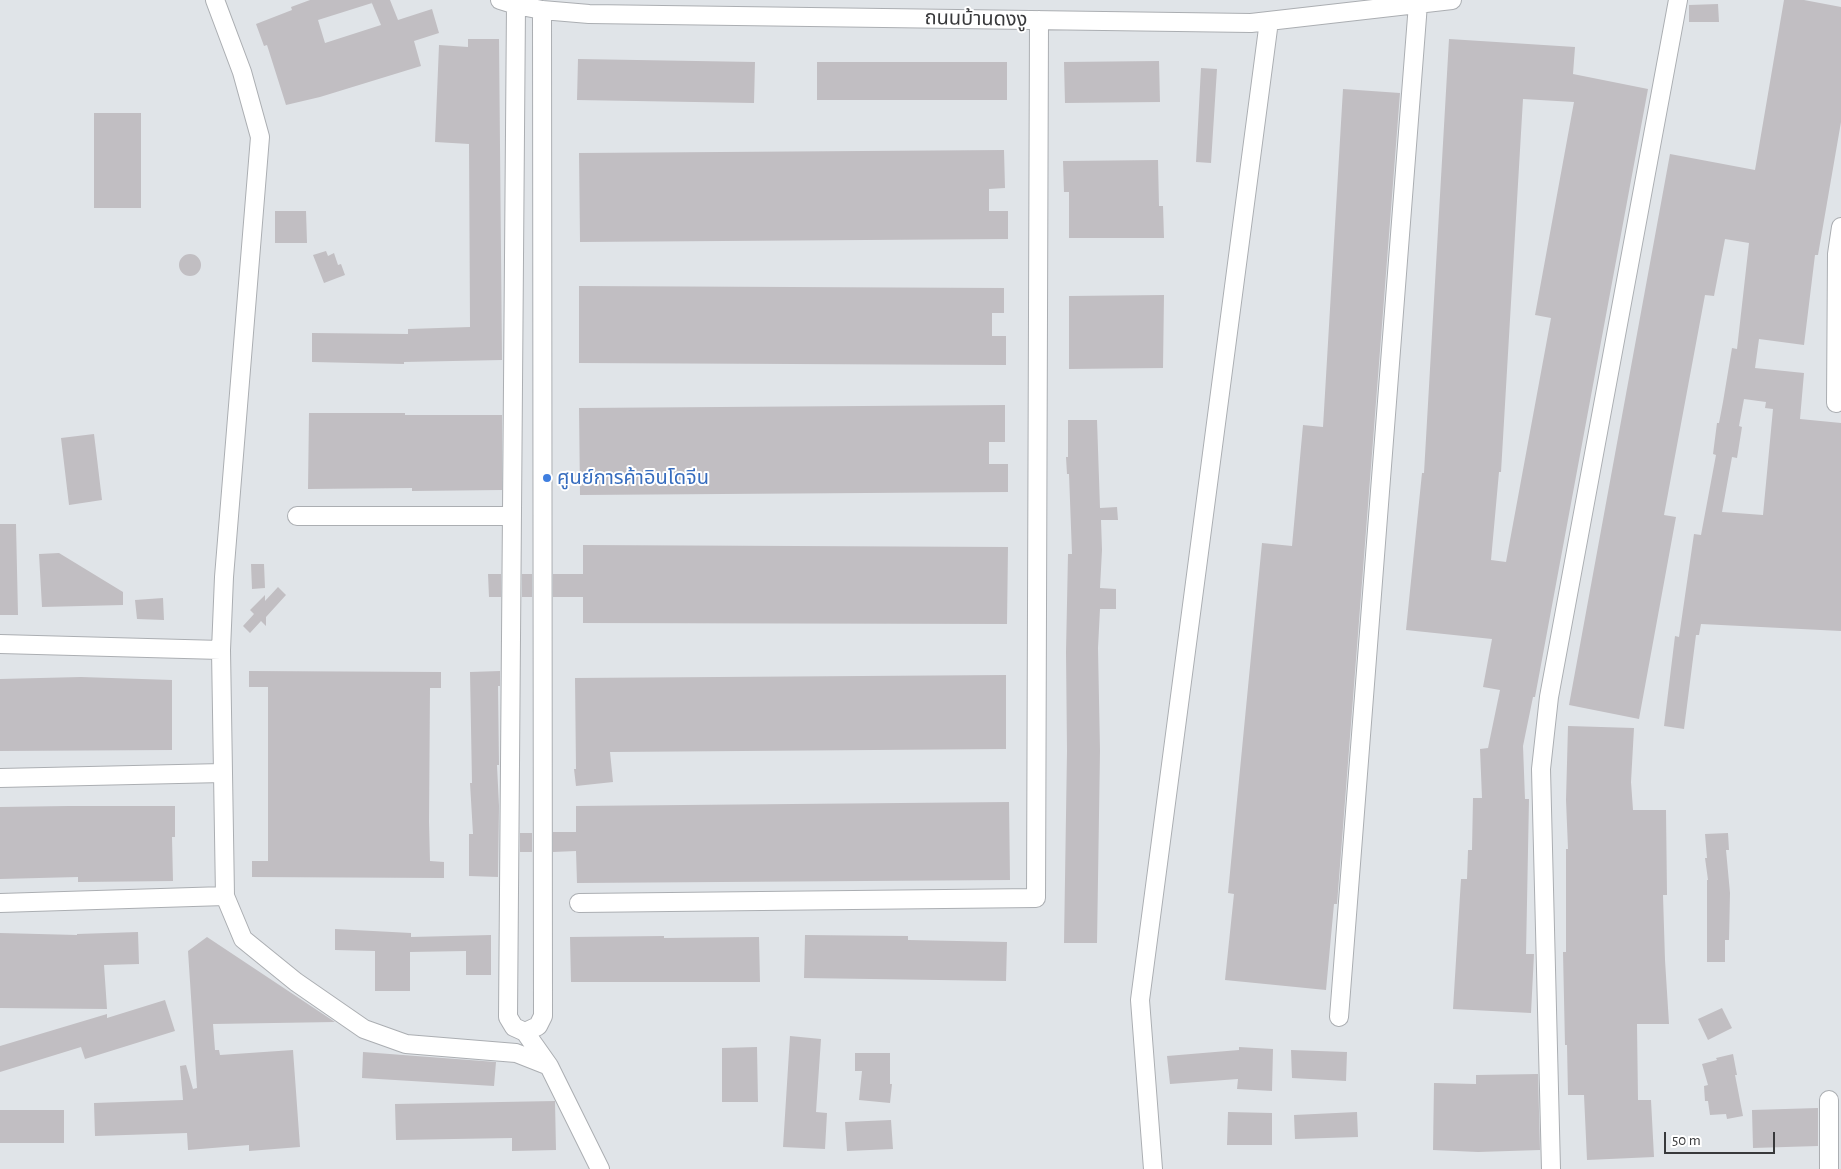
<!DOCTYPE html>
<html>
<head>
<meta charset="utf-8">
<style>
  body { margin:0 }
  #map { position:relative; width:1841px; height:1169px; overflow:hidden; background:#e0e4e8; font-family:"Alegreya Sans",sans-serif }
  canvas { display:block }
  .scale { position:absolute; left:1664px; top:1132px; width:111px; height:22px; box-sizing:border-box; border:2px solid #38393b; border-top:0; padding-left:6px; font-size:15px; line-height:18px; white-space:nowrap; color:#38393b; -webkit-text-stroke:4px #fff; paint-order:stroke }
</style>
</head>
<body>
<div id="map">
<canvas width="1841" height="1169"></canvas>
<div class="scale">50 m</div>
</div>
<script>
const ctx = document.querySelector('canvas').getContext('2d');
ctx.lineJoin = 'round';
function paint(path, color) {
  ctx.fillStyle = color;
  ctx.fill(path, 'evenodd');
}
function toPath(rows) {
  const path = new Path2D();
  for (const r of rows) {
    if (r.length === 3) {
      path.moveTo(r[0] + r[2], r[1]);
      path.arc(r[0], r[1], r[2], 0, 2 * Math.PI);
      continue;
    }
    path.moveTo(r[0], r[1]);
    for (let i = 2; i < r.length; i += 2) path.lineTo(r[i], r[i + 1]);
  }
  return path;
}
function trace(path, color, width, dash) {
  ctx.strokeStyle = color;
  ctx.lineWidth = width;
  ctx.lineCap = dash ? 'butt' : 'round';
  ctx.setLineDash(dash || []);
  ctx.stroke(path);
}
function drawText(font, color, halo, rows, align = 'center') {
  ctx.font = font + ' "Alegreya Sans","Noto Sans Thai",sans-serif';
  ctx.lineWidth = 4;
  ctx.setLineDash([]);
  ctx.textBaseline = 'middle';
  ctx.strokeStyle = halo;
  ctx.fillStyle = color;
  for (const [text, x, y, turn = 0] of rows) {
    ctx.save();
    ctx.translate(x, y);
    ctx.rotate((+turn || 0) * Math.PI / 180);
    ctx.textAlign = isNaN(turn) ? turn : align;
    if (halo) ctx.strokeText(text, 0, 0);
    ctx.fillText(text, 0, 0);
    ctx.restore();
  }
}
paint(toPath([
  [310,0,390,0,398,20,432,9,439,33,414,41,421,66,320,97,286,105,267,45,264,46,256,24,292,10,291,7],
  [371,1,381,25,325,43,318,20,372,3],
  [1784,0,1804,0,1841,7,1841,122,1818,255,1815,255,1804,345,1759,339,1755,368,1804,373,1800,419,1841,423,1841,631,1701,624,1699,635,1696,635,1684,729,1664,726,1675,636,1679,637,1694,534,1701,535,1716,455,1713,454,1717,423,1719,423,1723,402,1732,348,1737,349,1749,243,1725,239,1714,296,1705,295,1664,515,1676,517,1639,719,1569,705,1670,154,1755,170],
  [1744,399,1766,402,1765,408,1773,409,1763,515,1722,512,1732,457,1737,458,1742,427,1739,426],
  [1718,4,1719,22,1689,22,1689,5],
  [468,39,499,39,502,360,404,362,404,364,312,362,312,333,408,334,408,329,470,327,469,144,435,142,439,45,468,47],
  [1449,39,1575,47,1573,74,1648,89,1535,697,1533,697,1523,746,1525,799,1529,799,1526,954,1534,954,1531,1013,1453,1009,1461,879,1467,879,1468,850,1472,850,1473,798,1482,798,1480,749,1488,748,1500,690,1483,687,1492,639,1406,630,1422,473,1424,473],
  [1523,99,1574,102,1535,315,1551,318,1506,562,1491,560,1499,472,1501,472],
  [578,59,755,62,754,103,577,100],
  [1159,61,1160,102,1065,103,1064,62],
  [817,62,1007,62,1007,100,817,100],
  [1201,68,1217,69,1211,163,1196,162],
  [1343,89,1400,93,1337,904,1334,904,1326,990,1225,980,1234,894,1228,893,1262,543,1292,546,1303,425,1323,427],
  [94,113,141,113,141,208,94,208],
  [1004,150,1005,188,989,189,989,211,1008,211,1008,239,580,242,579,153],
  [1158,160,1159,206,1163,206,1164,238,1069,238,1069,192,1064,192,1063,161],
  [275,211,306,211,307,243,275,243],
  [326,251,328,256,334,253,338,265,341,264,345,275,324,283,313,255],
  [190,265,11],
  [579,286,1004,288,1004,313,992,313,992,336,1006,336,1006,365,579,363],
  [1164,295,1163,368,1069,369,1069,296],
  [1005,405,1005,442,989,442,989,464,1008,464,1008,492,580,495,579,408],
  [309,413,405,413,405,415,502,415,502,490,412,491,412,488,308,489],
  [1068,420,1097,420,1100,508,1117,507,1118,520,1101,520,1102,550,1100,588,1116,589,1116,609,1100,609,1098,648,1100,751,1097,943,1064,943,1067,751,1066,652,1068,554,1072,554,1069,474,1067,474,1066,457,1068,457],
  [94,434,102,500,69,505,61,438],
  [0,524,16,524,18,615,0,615],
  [583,545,1008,547,1007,624,583,623,583,597,553,597,553,574,583,574],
  [59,553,123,592,123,605,42,607,39,554],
  [251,564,264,564,265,588,252,589],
  [488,574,501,574,501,597,489,597],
  [522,574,532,574,532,597,522,597],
  [278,587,286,595,266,617,266,626,261,621,250,633,243,626,254,614,250,610,265,595,265,601],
  [163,598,164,620,137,619,135,600],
  [249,671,441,672,441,688,430,688,429,822,430,861,444,862,444,878,252,877,252,861,268,861,268,687,249,687],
  [500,671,500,686,498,686,499,765,497,765,499,806,498,877,469,876,469,834,473,834,470,783,472,783,470,672],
  [1006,675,1006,749,610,752,613,782,576,786,574,769,576,769,575,678],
  [81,677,172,680,172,750,0,751,0,679],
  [1568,726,1634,728,1631,782,1633,810,1666,810,1667,895,1663,895,1665,960,1669,1024,1637,1024,1638,1100,1651,1100,1654,1157,1587,1160,1584,1095,1568,1095,1567,1045,1565,1045,1563,952,1566,952,1566,849,1568,849,1566,800],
  [1009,802,1010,880,577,883,576,851,553,852,553,832,576,832,576,806],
  [68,806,175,806,175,837,172,837,173,881,78,882,78,877,0,879,0,807],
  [520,833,532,833,532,852,520,852],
  [1728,833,1729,850,1726,850,1730,893,1729,940,1725,940,1725,962,1707,962,1707,880,1708,880,1705,858,1707,858,1705,834],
  [335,929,411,933,411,937,491,935,491,975,466,975,466,951,410,952,410,991,375,991,375,951,335,950],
  [138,932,139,964,104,965,107,1009,0,1008,0,933,77,935,77,934],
  [805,935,908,936,908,940,1007,942,1006,981,804,978],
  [664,936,664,938,759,937,760,982,571,982,570,937],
  [207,937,335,1022,213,1024,215,1050,219,1050,220,1055,293,1050,300,1147,249,1151,249,1145,188,1150,187,1133,95,1136,94,1103,183,1100,180,1066,186,1065,193,1089,197,1088,188,951],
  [165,1000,175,1031,85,1059,81,1047,0,1072,0,1046,107,1014,107,1018],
  [1722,1008,1732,1028,1708,1040,1698,1019],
  [790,1036,821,1039,816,1112,827,1113,825,1149,783,1147],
  [757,1047,758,1102,722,1102,722,1048],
  [1239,1047,1273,1049,1272,1091,1237,1089,1238,1079,1170,1084,1167,1056,1239,1050],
  [1291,1050,1347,1052,1346,1081,1292,1078],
  [363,1052,496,1062,494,1086,362,1078],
  [855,1053,890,1053,890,1084,892,1084,890,1103,859,1100,862,1071,855,1071],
  [1733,1054,1737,1075,1735,1075,1743,1116,1727,1119,1726,1114,1710,1115,1708,1101,1705,1101,1704,1086,1708,1085,1702,1064,1717,1060,1716,1058],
  [1538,1074,1540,1150,1478,1152,1433,1150,1434,1083,1476,1084,1476,1075],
  [555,1101,556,1150,512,1151,512,1138,396,1140,395,1104],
  [1818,1108,1818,1146,1753,1148,1752,1110],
  [0,1110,64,1110,64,1143,0,1143],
  [1228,1112,1272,1113,1272,1145,1227,1145],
  [1357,1112,1358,1137,1295,1139,1294,1115],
  [891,1120,893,1149,847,1151,845,1122]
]), '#c1bec2');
const minor = toPath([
  [215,0,242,72,260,137,224,577,221,650,225,896,243,939,296,982,364,1029,406,1044,516,1053,549,1066,600,1169],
  [500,0,516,5,542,10,589,14,1251,23,1452,0],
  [516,5,508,1017,514,1027,525,1032,538,1026,543,1016,542,10],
  [1836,403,1837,254,1841,227],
  [297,516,512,516],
  [0,644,221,650],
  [0,778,223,773],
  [0,903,225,896],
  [579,903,1036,898,1039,20],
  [1339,1017,1418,4],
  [525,1032,549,1066],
  [1153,1169,1140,1000,1269,21],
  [1551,1169,1541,769,1549,697,1678,0],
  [1829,1169,1829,1100]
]);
trace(minor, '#abaeb2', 20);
trace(minor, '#fff', 18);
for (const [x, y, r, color] of [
  [547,478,5,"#3f7fe0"]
]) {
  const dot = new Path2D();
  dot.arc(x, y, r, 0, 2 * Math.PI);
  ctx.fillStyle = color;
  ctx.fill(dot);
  trace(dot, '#fff', 2);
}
drawText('20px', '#38393b', '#fff', [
  ["ถนนบ้านดงงู",976,19,1]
]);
drawText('20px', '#366cbe', '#fff', [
  ["ศูนย์การค้าอินโดจีน",557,478]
], 'left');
</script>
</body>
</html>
